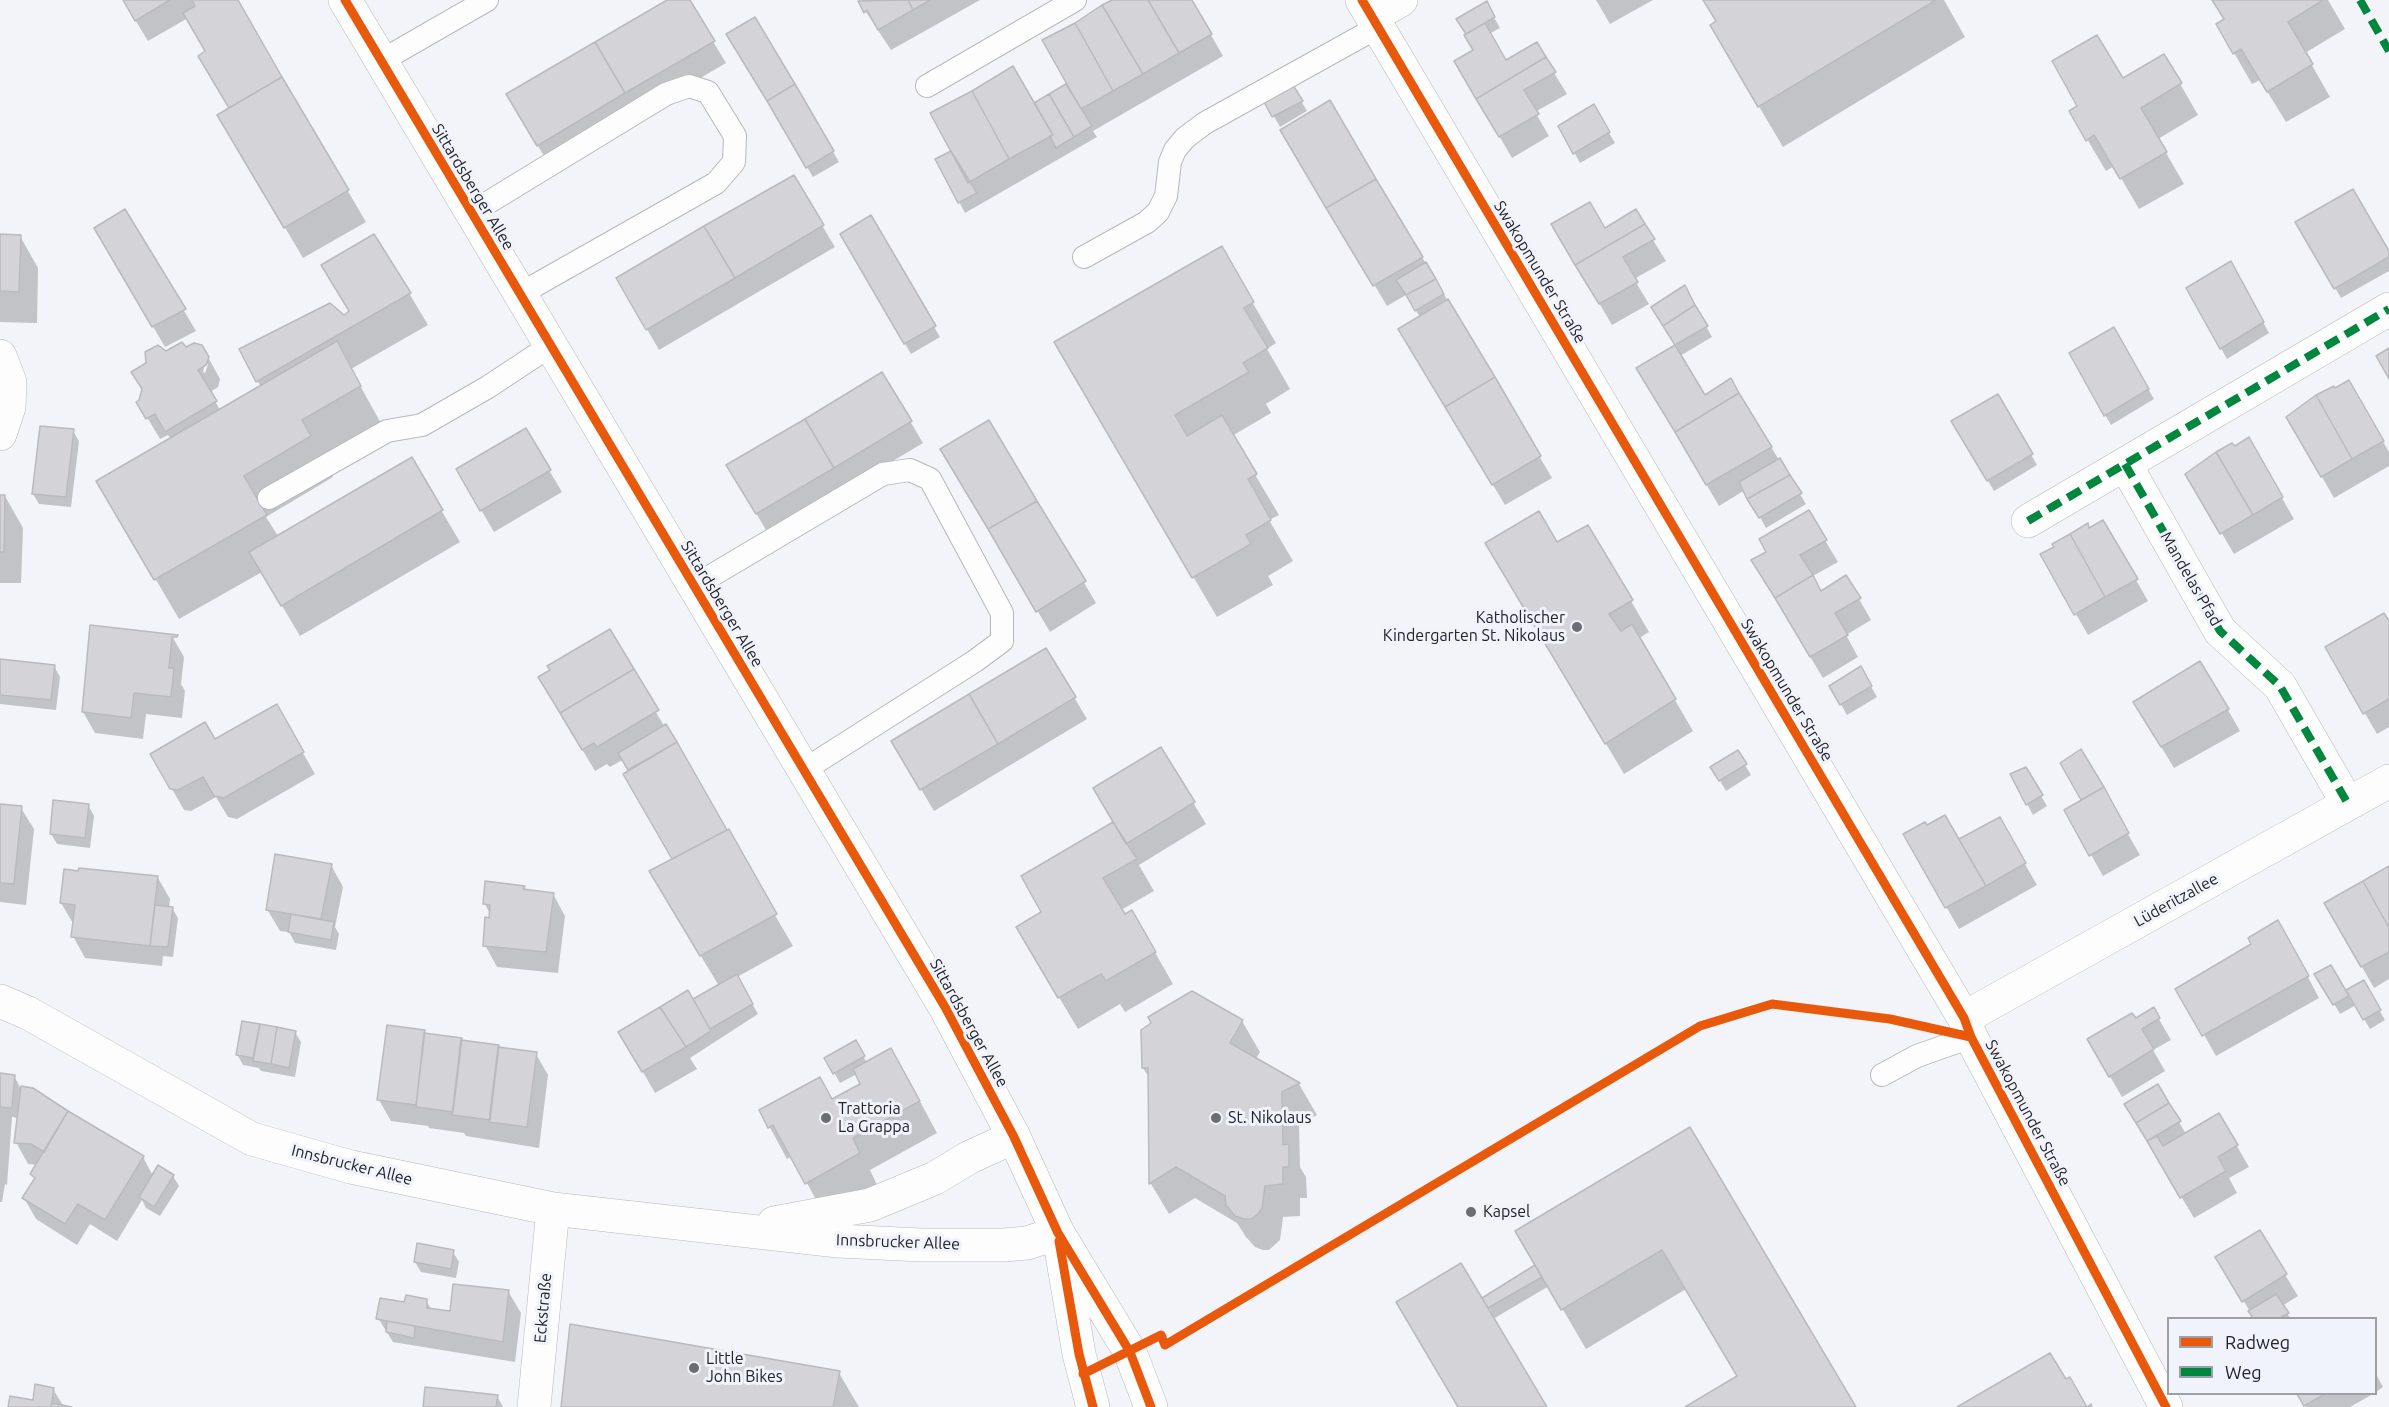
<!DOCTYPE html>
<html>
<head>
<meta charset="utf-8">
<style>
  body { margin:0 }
  #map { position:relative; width:2389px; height:1407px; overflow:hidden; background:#f3f4f9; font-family:Ubuntu,sans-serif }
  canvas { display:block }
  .legend { position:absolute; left:2167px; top:1317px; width:210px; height:78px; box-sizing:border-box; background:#f0f2fc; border:2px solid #9ea0a7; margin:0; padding:8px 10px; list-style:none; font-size:18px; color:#232428 }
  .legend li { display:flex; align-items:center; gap:12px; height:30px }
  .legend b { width:30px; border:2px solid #9ea0a7 }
</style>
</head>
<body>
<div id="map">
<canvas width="2389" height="1407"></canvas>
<ul class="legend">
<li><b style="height:8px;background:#e8590c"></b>Radweg</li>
<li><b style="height:8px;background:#00873e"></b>Weg</li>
</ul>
</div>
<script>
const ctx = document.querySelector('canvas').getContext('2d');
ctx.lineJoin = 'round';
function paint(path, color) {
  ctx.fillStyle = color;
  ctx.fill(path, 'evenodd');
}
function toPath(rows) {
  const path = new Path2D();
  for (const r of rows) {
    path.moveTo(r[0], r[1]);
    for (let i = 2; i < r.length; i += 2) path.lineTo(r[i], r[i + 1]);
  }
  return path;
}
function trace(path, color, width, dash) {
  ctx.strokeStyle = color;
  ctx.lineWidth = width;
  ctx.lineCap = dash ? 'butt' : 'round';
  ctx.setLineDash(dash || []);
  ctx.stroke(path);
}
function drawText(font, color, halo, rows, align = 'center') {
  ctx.font = font + ' Ubuntu,sans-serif';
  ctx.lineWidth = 6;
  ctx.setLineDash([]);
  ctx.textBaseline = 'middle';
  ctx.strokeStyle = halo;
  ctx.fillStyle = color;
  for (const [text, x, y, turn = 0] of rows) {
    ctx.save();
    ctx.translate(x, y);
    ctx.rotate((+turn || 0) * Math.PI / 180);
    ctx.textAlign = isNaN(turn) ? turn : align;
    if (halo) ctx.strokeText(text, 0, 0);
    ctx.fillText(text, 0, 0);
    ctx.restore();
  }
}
paint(toPath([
  [123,0,236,0,366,222,303,258,219,116,231,109,207,51,188,18,148,41],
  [670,0,688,0,726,63,550,166,520,116],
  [863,0,980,0,891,50,866,12,860,1],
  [1116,0,1191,0,1223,56,1093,131,1097,137,965,213,937,160,1034,104,1073,92],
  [1596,0,1653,0,1610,24],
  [1705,0,1944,0,1965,37,1783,147,1735,66,1717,22],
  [2213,0,2328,0,2345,29,2305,53,2330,97,2286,122,2260,80,2252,84,2218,25,2225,20],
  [1486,3,1500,28,1489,34,1506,63,1554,73,1567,94,1535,112,1549,136,1512,158,1456,62,1475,50,1466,35],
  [755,19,839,162,813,177,728,35],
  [2164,56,2198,115,2158,139,2184,184,2139,209,2114,166,2106,171,2071,112],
  [1293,87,1307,111,1280,127,1266,102],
  [1593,106,1615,143,1580,163,1560,126],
  [1282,130,1422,257,1552,478,1505,505,1412,350,1420,317,1406,295,1387,306],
  [793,177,835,247,659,350,618,279],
  [125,211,196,331,165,347,96,229],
  [870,217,940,337,911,354,842,235],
  [2298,223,2389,254,2389,271,2341,298],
  [1553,225,1604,230,1653,240,1666,261,1634,279,1649,304,1612,325],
  [0,236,20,236,38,268,37,323,0,322],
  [1221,248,1276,343,1267,349,1290,389,1266,404,1271,413,1232,436,1279,515,1269,520,1293,561,1268,576,1273,585,1217,617,1079,383],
  [2237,274,2269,333,2227,359,2188,289],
  [1685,288,1712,337,1680,356,1704,397,1730,380,1806,504,1766,528,1745,490,1719,506,1638,368,1677,346,1659,318],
  [409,293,428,325,351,369,383,427,324,461,333,477,266,517,278,536,411,459,460,542,300,636,262,572,179,619,98,481,171,439,168,435,160,439,138,402,166,353,185,349,208,357,220,379,218,387,210,392,220,410,261,387,241,352],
  [205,364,208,364,205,373,203,372],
  [2113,329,2154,399,2111,425,2071,354],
  [882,374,923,443,769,535,740,486],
  [2349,383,2389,452,2389,466,2334,498,2288,417],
  [1997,396,2037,465,1994,491,1953,421],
  [989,422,1096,603,1050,632,942,449],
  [525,430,562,492,494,532,458,470],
  [73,431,79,441,71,507,39,504,33,494],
  [2248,439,2294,519,2234,554,2187,474],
  [0,496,5,496,23,528,21,583,0,583],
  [1808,512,1838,562,1811,577,1821,593,1859,599,1871,620,1846,635,1858,657,1823,678,1765,582,1768,553],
  [2103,522,2148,601,2088,635,2042,555],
  [1588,527,1649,632,1639,638,1693,731,1624,774,1505,575],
  [2389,624,2389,727,2377,734,2327,648],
  [92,627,172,636,184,657,181,684,185,691,182,718,146,714,143,739,95,733,83,712],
  [609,632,793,946,737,977,758,1014,690,1058,697,1069,655,1093,620,1032,693,1000,719,986,669,903,674,860,624,759,610,767,607,764,595,771,552,699],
  [1046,650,1087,719,934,811,893,742],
  [0,661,54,666,60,677,56,710,0,704],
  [1860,668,1877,697,1847,715,1831,687],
  [276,706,315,774,237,819,228,817,216,797,191,811,184,810,152,754,215,741],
  [2228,710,2240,731,2174,768,2147,723],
  [1161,749,1206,824,1139,865,1154,891,1121,910,1125,916,1132,912,1173,984,1125,1012,1120,1004,1078,1029,1036,959,1043,913,1115,823],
  [2080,751,2140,855,2103,876,2066,810,2084,800,2062,764],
  [1737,752,1751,775,1726,791,1712,767],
  [2025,769,2047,806,2033,815,2012,775],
  [0,805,21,808,34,829,26,905,0,902],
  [88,805,94,816,90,848,57,844,51,834],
  [1999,819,2037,885,1959,929,1905,835,1958,841],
  [331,865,343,887,335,927,339,934,336,950,295,943,289,932,280,931,267,909],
  [2389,867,2389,979,2374,988,2326,903],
  [158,878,170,899,169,908,172,908,178,918,173,957,163,956,162,966,85,958,73,936,74,925,61,903],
  [524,887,526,891,553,894,565,916,558,973,497,967,485,945,490,914,485,904],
  [2290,943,2319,998,2216,1056,2178,989],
  [2317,974,2345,992,2363,982,2385,1020,2370,1029,2356,1005,2340,1014],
  [2153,1009,2171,1040,2153,1050,2165,1071,2122,1097,2089,1040,2135,1020],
  [1242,1021,1260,1052,1256,1059,1299,1084,1317,1115,1299,1124,1300,1167,1306,1177,1307,1198,1300,1198,1300,1216,1283,1217,1280,1240,1269,1250,1263,1250,1255,1247,1246,1237,1237,1223,1195,1198,1169,1214,1151,1184,1150,1079,1143,1068],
  [243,1023,295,1032,301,1042,295,1077,261,1071,259,1068,243,1065,237,1054],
  [424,1031,425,1034,499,1049,536,1054,548,1075,539,1148,466,1136,464,1133,429,1128,428,1126,391,1121,379,1100],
  [855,1042,867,1063,909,1081,937,1133,870,1170,877,1185,824,1214,792,1156,787,1159,761,1111,832,1101,862,1085,857,1074,840,1083,826,1058],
  [0,1075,14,1076,20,1087,32,1090,143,1157,153,1176,173,1176,179,1186,160,1216,146,1208,142,1200,117,1241,90,1224,77,1245,36,1219,24,1198,35,1179,32,1174,38,1165,28,1164,16,1142,19,1118,12,1117,7,1185,5,1184,2,1202,0,1202],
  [2126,1104,2179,1122,2186,1134,2219,1115,2249,1167,2229,1178,2237,1193,2194,1218],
  [1690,1129,1854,1407,1688,1407,1738,1377,1686,1289,1586,1349,1549,1286,1493,1319,1545,1407,1459,1407,1489,1312,1491,1311,1484,1298,1537,1266],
  [2259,1232,2298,1296,2282,1306,2290,1318,2254,1318,2217,1257],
  [453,1252,459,1262,456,1278,421,1272,415,1262],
  [508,1291,521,1313,515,1362,393,1342,378,1318,406,1304,426,1301,432,1310,452,1313],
  [839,1373,859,1407,563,1407],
  [2376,1374,2383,1387,2376,1392],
  [53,1389,64,1407,9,1407,34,1402],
  [2298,1394,2373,1394,2350,1407,2306,1407],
  [497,1396,503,1407,425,1407]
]), '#0003');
const building = toPath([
  [123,0,170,0,135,21,123,0],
  [192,0,238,0,282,77,229,108,198,56,205,51,183,13,195,6,192,0],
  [667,0,690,0,715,41,625,93,595,42,667,0],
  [908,0,930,0,913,10,908,0],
  [908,0,913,10,878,30,867,10,864,13,858,1,908,0],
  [1112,0,1148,0,1179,53,1143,74,1102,5,1112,0],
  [1148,0,1192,0,1212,34,1179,53,1148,0],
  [1703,0,1936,0,1758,107,1710,25,1716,21,1703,0],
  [2212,0,2323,0,2288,22,2313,64,2267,92,2241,49,2233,54,2216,24,2224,19,2212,0],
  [1487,1,1495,17,1466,34,1456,19,1487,1],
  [1102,5,1143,74,1113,91,1075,23,1102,5],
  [755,17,795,84,767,101,726,34,755,17],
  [1075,23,1113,91,1081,109,1042,40,1075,23],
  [1485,23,1506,60,1537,42,1546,57,1476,99,1454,61,1473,50,1464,35,1485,23],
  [2097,35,2123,78,2164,54,2182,83,2141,108,2167,152,2120,179,2094,135,2086,141,2069,111,2077,106,2052,61,2097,35],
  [595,42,625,93,537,146,506,94,595,42],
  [1546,57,1556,72,1524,90,1539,114,1499,137,1476,99,1546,57],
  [1013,66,1053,135,1009,159,972,91,1013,66],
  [282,77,349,190,284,228,217,115,282,77],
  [795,84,834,151,806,168,767,101,795,84],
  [1066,84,1092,126,1074,137,1049,94,1066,84],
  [1293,85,1303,101,1272,117,1264,102,1293,85],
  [972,91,1009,159,968,183,930,113,972,91],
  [1049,94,1074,137,1056,148,1050,136,1053,135,1034,103,1049,94],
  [1330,100,1376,179,1326,208,1280,130,1330,100],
  [1594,104,1610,132,1573,154,1558,126,1594,104],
  [951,151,977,193,958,203,935,159,951,151],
  [794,175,824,225,735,278,704,226,794,175],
  [1376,179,1423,257,1373,286,1326,208,1376,179],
  [2353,189,2389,251,2389,257,2334,289,2295,222,2353,189],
  [1590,202,1605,228,1636,209,1645,224,1575,265,1551,224,1590,202],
  [125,209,186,309,152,327,94,228,125,209],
  [871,215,936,326,904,344,840,234,871,215],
  [1645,224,1655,239,1623,257,1638,282,1599,304,1575,265,1645,224],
  [704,226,735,278,646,330,616,278,704,226],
  [0,234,21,235,19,292,0,291,0,234],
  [374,234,411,293,256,382,239,349,330,303,344,315,349,311,321,265,374,234],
  [1222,246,1254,302,1244,308,1268,348,1243,363,1249,372,1175,415,1187,436,1222,415,1257,474,1248,479,1271,520,1246,535,1251,544,1192,578,1054,342,1222,246],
  [2231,261,2264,322,2220,349,2186,288,2231,261],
  [1426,262,1436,279,1406,295,1396,280,1426,262],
  [1436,279,1444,294,1415,311,1406,295,1436,279],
  [1685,285,1695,305,1663,326,1651,307,1685,285],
  [1448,299,1495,377,1445,407,1398,329,1448,299],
  [1695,305,1708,326,1675,345,1663,326,1695,305],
  [2114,327,2149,389,2104,416,2069,353,2114,327],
  [337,341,361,386,302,420,311,436,244,476,267,515,154,580,96,481,337,341],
  [182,342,186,347,194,343,202,345,209,357,206,365,198,370,217,401,165,432,155,414,146,419,136,402,139,400,142,389,131,372,146,363,145,352,158,345,166,351,182,342],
  [1675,345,1705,395,1731,378,1739,393,1675,432,1636,368,1675,345],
  [2389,348,2389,379,2376,356,2389,348],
  [882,372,912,421,834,468,805,419,882,372],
  [1495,377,1541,456,1492,485,1445,407,1495,377],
  [2349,380,2384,441,2352,459,2316,395,2334,386,2335,388,2349,380],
  [1739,393,1772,447,1706,485,1675,432,1739,393],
  [1998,394,2033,454,1987,481,1951,421,1998,394],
  [2316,395,2352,459,2321,477,2286,417,2316,395],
  [805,419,834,468,756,514,726,465,805,419],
  [989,420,1037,501,988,529,940,449,989,420],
  [40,426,74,429,66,497,32,494,40,426],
  [526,428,551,470,480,511,456,469,526,428],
  [2249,437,2283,497,2253,515,2216,452,2232,443,2235,446,2249,437],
  [2216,452,2253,515,2220,534,2185,474,2216,452],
  [412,457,443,510,281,606,249,552,412,457],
  [1780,458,1790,475,1747,499,1739,482,1780,458],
  [1790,475,1802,493,1759,518,1747,499,1790,475],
  [0,495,5,495,4,552,0,552,0,495],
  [1037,501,1086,581,1036,612,988,529,1037,501],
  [1809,510,1827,540,1800,555,1813,575,1775,598,1751,560,1766,552,1759,539,1809,510],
  [1539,511,1557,542,1588,525,1633,600,1609,614,1621,631,1632,624,1676,699,1605,744,1485,543,1539,511],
  [2103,520,2138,579,2105,597,2070,534,2088,523,2089,528,2103,520],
  [2070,534,2105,597,2074,615,2040,554,2054,547,2052,544,2070,534],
  [1813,575,1821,591,1846,575,1861,598,1835,613,1848,635,1810,657,1775,598,1813,575],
  [2384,613,2389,621,2389,699,2363,714,2325,647,2384,613],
  [90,625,178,635,177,637,172,637,169,668,174,668,171,697,134,693,131,718,82,712,90,625],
  [610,629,634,669,560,713,538,677,550,670,547,666,610,629],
  [1046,648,1076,697,998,744,969,694,1046,648],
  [0,659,55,665,51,700,0,695,0,659],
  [2200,661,2229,709,2161,747,2133,702,2200,661],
  [1861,666,1872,686,1840,705,1829,686,1861,666],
  [634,669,659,710,597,747,594,743,582,750,560,713,634,669],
  [969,694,998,744,920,790,891,741,969,694],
  [277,704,304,752,224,798,214,796,203,777,178,790,170,789,150,754,205,722,215,739,277,704],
  [666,724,677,742,628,770,618,753,666,724],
  [677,742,727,830,672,859,623,774,677,742],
  [1161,747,1195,802,1126,844,1093,788,1161,747],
  [2081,749,2104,787,2081,800,2060,763,2081,749],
  [1738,750,1747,764,1719,781,1710,767,1738,750],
  [2026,767,2043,795,2026,805,2010,774,2026,767],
  [2104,787,2129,833,2089,856,2064,810,2104,787],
  [53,800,89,804,85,838,50,834,53,800],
  [0,804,22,806,14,884,0,883,0,804],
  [1945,815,1986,886,1945,908,1903,834,1925,822,1927,825,1945,815],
  [2000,817,2026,863,1986,886,1959,839,2000,817],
  [1113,822,1137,859,1103,878,1125,914,1132,910,1156,952,1106,981,1101,974,1058,998,1016,927,1041,912,1021,876,1113,822],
  [729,829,777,914,700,956,649,871,729,829],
  [275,854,332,864,321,919,266,910,275,854],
  [2389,866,2389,928,2363,881,2389,866],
  [79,868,158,876,150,946,71,937,75,905,60,903,64,869,78,871,79,868],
  [485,881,525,886,523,889,554,893,546,952,483,946,485,917,489,918,490,905,483,904,485,881],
  [2363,881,2389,928,2389,952,2361,967,2324,903,2363,881],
  [155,905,173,907,168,947,150,946,155,905],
  [291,914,334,922,331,940,288,932,291,914],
  [2278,920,2309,976,2202,1036,2175,989,2251,944,2248,938,2278,920],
  [2331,965,2349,996,2333,1005,2314,974,2331,965],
  [737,974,753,1004,710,1029,693,999,737,974],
  [2364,980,2381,1010,2363,1020,2346,990,2364,980],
  [688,990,711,1031,686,1047,660,1007,688,990],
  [1192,991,1243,1020,1230,1043,1300,1083,1282,1092,1283,1145,1289,1144,1289,1167,1283,1167,1283,1184,1265,1186,1262,1208,1258,1214,1251,1219,1244,1219,1235,1216,1226,1205,1225,1196,1176,1167,1149,1184,1148,1068,1142,1068,1141,1030,1151,1023,1148,1017,1192,991],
  [660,1007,686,1047,642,1072,618,1032,660,1007],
  [2154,1007,2160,1018,2142,1029,2154,1049,2109,1077,2087,1039,2132,1013,2136,1018,2154,1007],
  [242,1021,260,1024,253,1058,236,1055,242,1021],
  [260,1024,277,1027,271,1064,253,1061,260,1024],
  [387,1025,425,1030,416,1105,377,1100,387,1025],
  [277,1027,296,1031,289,1068,271,1064,277,1027],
  [424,1033,462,1038,453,1112,416,1107,424,1033],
  [461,1040,499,1045,490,1120,452,1115,461,1040],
  [856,1040,865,1056,833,1074,824,1058,856,1040],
  [498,1047,537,1052,527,1127,489,1122,498,1047],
  [891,1048,920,1101,853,1138,860,1153,805,1184,773,1125,768,1128,759,1110,820,1077,832,1099,860,1084,853,1069,891,1048],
  [0,1073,15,1075,12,1108,0,1107,0,1073],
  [2158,1084,2169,1103,2136,1123,2124,1104,2158,1084],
  [21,1086,33,1088,68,1111,44,1152,31,1144,14,1143,21,1086],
  [2169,1103,2181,1121,2147,1141,2136,1123,2169,1103],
  [68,1111,144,1156,105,1220,78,1204,65,1224,22,1198,35,1178,30,1174,68,1111],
  [2219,1113,2238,1145,2218,1157,2226,1171,2180,1198,2147,1141,2157,1136,2163,1146,2219,1113],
  [1690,1127,1856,1407,1685,1407,1737,1376,1662,1250,1561,1310,1515,1231,1690,1127],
  [158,1165,174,1175,154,1207,139,1197,158,1165],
  [2260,1230,2287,1274,2242,1302,2215,1257,2260,1230],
  [417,1243,454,1250,451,1269,414,1262,417,1243],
  [1461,1263,1482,1298,1547,1407,1458,1407,1396,1302,1461,1263],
  [1535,1265,1542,1277,1488,1308,1482,1298,1535,1265],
  [453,1284,509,1290,503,1342,376,1319,380,1298,404,1302,406,1295,427,1299,427,1308,450,1311,453,1284],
  [2276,1294,2289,1313,2280,1318,2253,1318,2248,1311,2276,1294],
  [387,1321,415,1326,414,1338,386,1332,387,1321],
  [570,1324,840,1371,833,1407,561,1407,570,1324],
  [2050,1353,2066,1379,2070,1377,2087,1407,2091,1404,2092,1407,1957,1407,2050,1353],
  [35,1384,54,1388,51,1407,8,1407,10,1396,33,1400,35,1384],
  [425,1387,498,1395,496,1407,423,1407,425,1387],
  [2297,1394,2325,1394,2304,1406,2297,1394],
  [52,1403,72,1407,51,1407,52,1403]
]);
paint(building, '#d4d4d8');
trace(building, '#bababe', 1.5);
const lane = toPath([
  [381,61,487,0],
  [927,86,1075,0],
  [471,213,666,94,689,86,708,92,735,136,734,162,716,183,520,294],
  [1084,257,1147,222,1158,212,1166,196,1170,162,1175,150,1185,138,1205,123,1378,27],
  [269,498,387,431,422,425,488,387,550,346],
  [694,586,883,474,910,470,930,479,1002,613,1002,641,975,661,804,770],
  [1882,1075,1917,1056,1971,1037]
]);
const street = toPath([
  [1362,0,1964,1018,1971,1037,2166,1407],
  [1372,16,1401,0],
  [0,356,10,382,9,407,0,434],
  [2125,464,2220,631,2280,686,2348,804],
  [2028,521,2389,309],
  [0,1001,28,1013,252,1139,351,1167,553,1209,838,1241,921,1245,1004,1245,1027,1243,1058,1233],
  [1964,1018,2389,781],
  [774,1223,870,1205,935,1178,970,1157,1014,1137],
  [534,1407,553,1209]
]);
const secondary = toPath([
  [345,0,945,1007,1014,1137,1058,1233,1130,1352,1151,1407],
  [1061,1249,1079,1354,1093,1407]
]);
trace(lane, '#b7b8bc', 24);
trace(street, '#b7b8bc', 34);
trace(secondary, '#b7b8bc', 34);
trace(lane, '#fdfdfe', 22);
trace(street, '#fdfdfe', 33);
trace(secondary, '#fdfdfe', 33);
trace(toPath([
  [2360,0,2389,51],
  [2125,464,2220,631,2280,686,2348,804],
  [2028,521,2389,309]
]), '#00873e', 8, [15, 8]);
trace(toPath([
  [345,0,945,1007,1014,1137,1058,1233,1130,1352,1151,1407],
  [1362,0,1964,1018,1971,1037,2166,1407],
  [1059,1241,1079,1354,1093,1407],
  [1083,1374,1161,1335,1165,1345,1700,1026,1772,1004,1890,1019,1971,1037]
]), '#e8590c', 9);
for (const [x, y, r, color] of [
  [1577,627,6,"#6c6d71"],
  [826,1118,6,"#6c6d71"],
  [1216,1118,6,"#6c6d71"],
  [1471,1212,6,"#6c6d71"],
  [694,1368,6,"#6c6d71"]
]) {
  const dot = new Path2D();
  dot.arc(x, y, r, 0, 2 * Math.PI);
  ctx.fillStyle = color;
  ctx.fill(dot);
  trace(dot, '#f0f2fc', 2);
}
drawText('16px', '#232428', '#f0f2fc', [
  ["Sittardsberger Allee",473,187,59],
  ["Swakopmunder Straße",1540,272,59],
  ["Mandelas Pfad",2191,579,60],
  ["Sittardsberger Allee",722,604,59],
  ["Swakopmunder Straße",1787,690,59],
  ["Lüderitzallee",2176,900,-29],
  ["Sittardsberger Allee",969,1023,61],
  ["Swakopmunder Straße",2028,1113,62],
  ["Innsbrucker Allee",352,1165,14],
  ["Innsbrucker Allee",898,1242,2],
  ["Eckstraße",543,1308,-85]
]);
drawText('16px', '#232428', '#f0f2fc', [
  ["Katholischer",1565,618,"right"],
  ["Kindergarten St. Nikolaus",1565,636,"right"],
  ["Trattoria",838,1109],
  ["La Grappa",838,1127],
  ["St. Nikolaus",1228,1118],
  ["Kapsel",1483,1212],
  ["Little",706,1359],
  ["John Bikes",706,1377]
], 'left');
</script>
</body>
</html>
